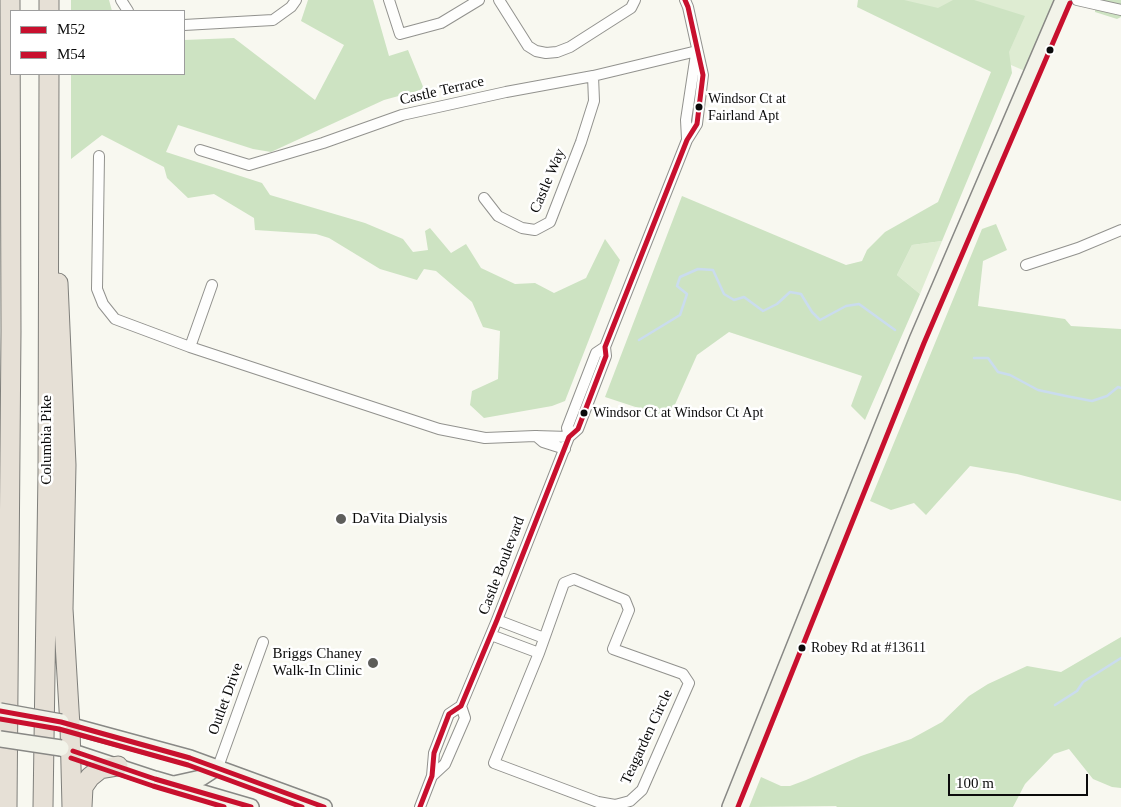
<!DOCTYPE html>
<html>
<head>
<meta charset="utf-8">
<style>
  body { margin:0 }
  #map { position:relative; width:1121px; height:807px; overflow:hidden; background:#f8f8f0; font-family:Georgia,serif }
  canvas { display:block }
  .legend { position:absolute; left:10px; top:10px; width:175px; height:65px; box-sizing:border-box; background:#fff; border:1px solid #9d9d9d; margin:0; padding:6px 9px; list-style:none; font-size:15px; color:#0b0b0b }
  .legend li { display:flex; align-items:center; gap:10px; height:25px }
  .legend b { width:25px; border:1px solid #9d9d9d }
  .scale { position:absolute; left:948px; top:774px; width:140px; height:22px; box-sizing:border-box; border:2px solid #0b0b0b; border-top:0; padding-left:6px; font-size:15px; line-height:18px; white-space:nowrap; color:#0b0b0b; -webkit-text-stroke:4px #fff; paint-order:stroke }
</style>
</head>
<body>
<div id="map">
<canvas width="1121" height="807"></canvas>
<ul class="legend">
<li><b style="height:6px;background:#c8102e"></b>M52</li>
<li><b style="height:6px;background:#c8102e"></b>M54</li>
</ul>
<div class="scale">100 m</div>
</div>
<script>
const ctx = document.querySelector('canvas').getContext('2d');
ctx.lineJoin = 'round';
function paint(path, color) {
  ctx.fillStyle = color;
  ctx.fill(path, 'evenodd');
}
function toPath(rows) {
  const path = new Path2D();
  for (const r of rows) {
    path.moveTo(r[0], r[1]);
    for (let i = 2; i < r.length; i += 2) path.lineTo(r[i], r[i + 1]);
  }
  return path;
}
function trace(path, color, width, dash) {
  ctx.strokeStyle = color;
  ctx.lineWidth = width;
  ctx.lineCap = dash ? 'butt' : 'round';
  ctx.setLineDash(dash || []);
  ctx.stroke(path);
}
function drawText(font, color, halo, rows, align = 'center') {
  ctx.font = font + ' Georgia,serif';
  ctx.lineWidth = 5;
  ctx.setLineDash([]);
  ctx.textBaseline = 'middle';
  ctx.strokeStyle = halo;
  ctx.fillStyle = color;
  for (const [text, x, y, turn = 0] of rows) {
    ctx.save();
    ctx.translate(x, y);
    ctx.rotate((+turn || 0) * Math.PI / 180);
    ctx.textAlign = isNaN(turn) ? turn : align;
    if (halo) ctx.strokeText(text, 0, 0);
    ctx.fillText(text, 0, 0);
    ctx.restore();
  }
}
paint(toPath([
  [859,0,1055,0,1025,71],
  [942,241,920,294,897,275,912,245]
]), '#deecd2');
paint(toPath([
  [71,0,109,0,112,11,71,11],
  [308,0,373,0,389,56,408,50,424,89,384,100,271,152,253,149,178,125,166,152,262,183,270,195,365,223,403,239,413,252,428,250,425,231,430,228,451,253,466,244,481,268,515,284,535,283,554,293,586,278,605,239,620,260,565,401,552,406,484,418,470,405,472,391,498,379,500,331,483,327,472,302,436,271,424,269,417,280,380,269,329,238,316,234,255,230,254,218,214,194,188,198,167,178,164,167,102,135,71,159,71,74,184,74,184,40,234,38,315,100,344,45,301,21],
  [858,0,904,0,938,8,953,0,974,0,1025,16,1009,52,1012,73,942,241,912,245,897,275,920,294,865,420,851,406,862,376,729,332,697,355,669,418,605,397,682,196,846,265,862,261,867,250,885,232,938,202,991,72,857,7],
  [1095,0,1121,0,1121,17,1117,19,1095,12],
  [996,224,1007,250,983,261,978,306,1065,319,1071,326,1121,329,1121,501,1017,474,970,466,926,515,914,503,891,510,870,501,982,229],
  [1121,637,1121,788,1112,787,1093,779,1069,749,1054,754,1025,784,1013,807,837,807,836,806,749,807,761,777,781,786,790,786,806,780,861,756,911,739,942,722,969,696,988,684,1027,666,1061,672]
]), '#cde3c2');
trace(toPath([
  [639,340,680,315,687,294,677,286,680,277,698,269,713,270,724,294,734,300,744,297,763,311,777,304,790,292,801,294,812,312,820,320,846,306,859,304,895,330],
  [974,358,988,358,998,372,1010,375,1038,390,1066,396,1092,401,1107,396,1118,387,1121,388],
  [1055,705,1077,691,1083,682,1121,658]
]), '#cadcee', 2.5);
const street = toPath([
  [121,0,128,11],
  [389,0,400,34,441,23,479,0],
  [499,0,528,46,536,51,546,53,557,52,570,47,631,8,635,0],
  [1077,0,1121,10],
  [184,25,273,20,291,7,296,0],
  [687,139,686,120,696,54],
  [200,150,249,165,323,143,402,115,506,92,593,76,697,51],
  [99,156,97,289,103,304,115,319,190,347,439,429,485,438,535,436,569,437],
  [484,198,498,216,522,228,535,230,550,222,581,142,594,101,593,76],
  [1026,265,1078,248,1121,230],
  [190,347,212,285],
  [536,436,543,442,565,449],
  [569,437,567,428,596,353,605,347],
  [574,579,625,600,629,610,613,649,683,674,689,683,642,790,630,801,615,805,598,802,494,763,539,653,564,583,574,579],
  [497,620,544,638],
  [491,635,539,653],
  [218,767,263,642],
  [432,776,445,764,465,718,461,706],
  [420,807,432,776,434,753,449,714,461,706,497,620,569,437,578,429,606,356,605,347,687,140,697,124,703,75,688,7,685,0]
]);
const secondary = toPath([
  [61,723,190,758,324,807],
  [61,748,155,779,251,807],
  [174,784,201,778,218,767],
  [730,807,917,340,1063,0]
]);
const highway = toPath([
  [49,11,49,0],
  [58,283,66,465,63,609,70,726,72,807],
  [7,807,11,331,10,0],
  [43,807,48,472,49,74],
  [82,807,83,787,90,777,100,769,118,766]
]);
trace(street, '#92928e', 12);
trace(secondary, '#888885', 18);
trace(highway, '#7f7f7b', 21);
trace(street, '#fefefd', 10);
trace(secondary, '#f2f3e9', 15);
trace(highway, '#e6e0d6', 19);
const secondaryBridge = toPath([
  [0,711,61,722],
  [0,739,61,748]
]);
trace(secondaryBridge, '#888885', 18, []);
trace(secondaryBridge, '#f2f3e9', 15);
trace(toPath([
  [0,711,61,722,190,758,324,807],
  [73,751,155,779,251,807],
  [420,807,432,776,434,753,449,714,461,706,497,620,569,437,578,429,606,356,605,347,687,140,697,124,703,75,688,7,685,0]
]), '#c8102e', 5);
trace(toPath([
  [0,719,59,729,188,765,302,807],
  [71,758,153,786,224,807],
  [738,807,924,343,1070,3]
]), '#c8102e', 5);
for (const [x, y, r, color] of [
  [1050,50,4.5,"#0b0b0b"],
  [699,107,4.5,"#0b0b0b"],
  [584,413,4.5,"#0b0b0b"],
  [341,519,6,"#5e5e5b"],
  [802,648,4.5,"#0b0b0b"],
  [373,663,6,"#5e5e5b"]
]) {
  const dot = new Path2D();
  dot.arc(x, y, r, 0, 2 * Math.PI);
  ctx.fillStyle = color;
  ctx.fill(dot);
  trace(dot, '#fff', 2);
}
drawText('14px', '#0b0b0b', '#fff', [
  ["Windsor Ct at",708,99],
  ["Fairland Apt",708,116],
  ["Windsor Ct at Windsor Ct Apt",593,413],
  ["Robey Rd at #13611",811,648]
], 'left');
drawText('15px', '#0b0b0b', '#fff', [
  ["Castle Terrace",442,91,-13],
  ["Castle Way",548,181,-67],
  ["Columbia Pike",47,440,-90],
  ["Castle Boulevard",502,566,-69],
  ["Outlet Drive",226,699,-70],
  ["Teagarden Circle",647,737,-65]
]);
drawText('15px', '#0b0b0b', '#fff', [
  ["DaVita Dialysis",352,519],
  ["Briggs Chaney",362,654,"right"],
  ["Walk-In Clinic",362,671,"right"]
], 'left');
</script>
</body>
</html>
